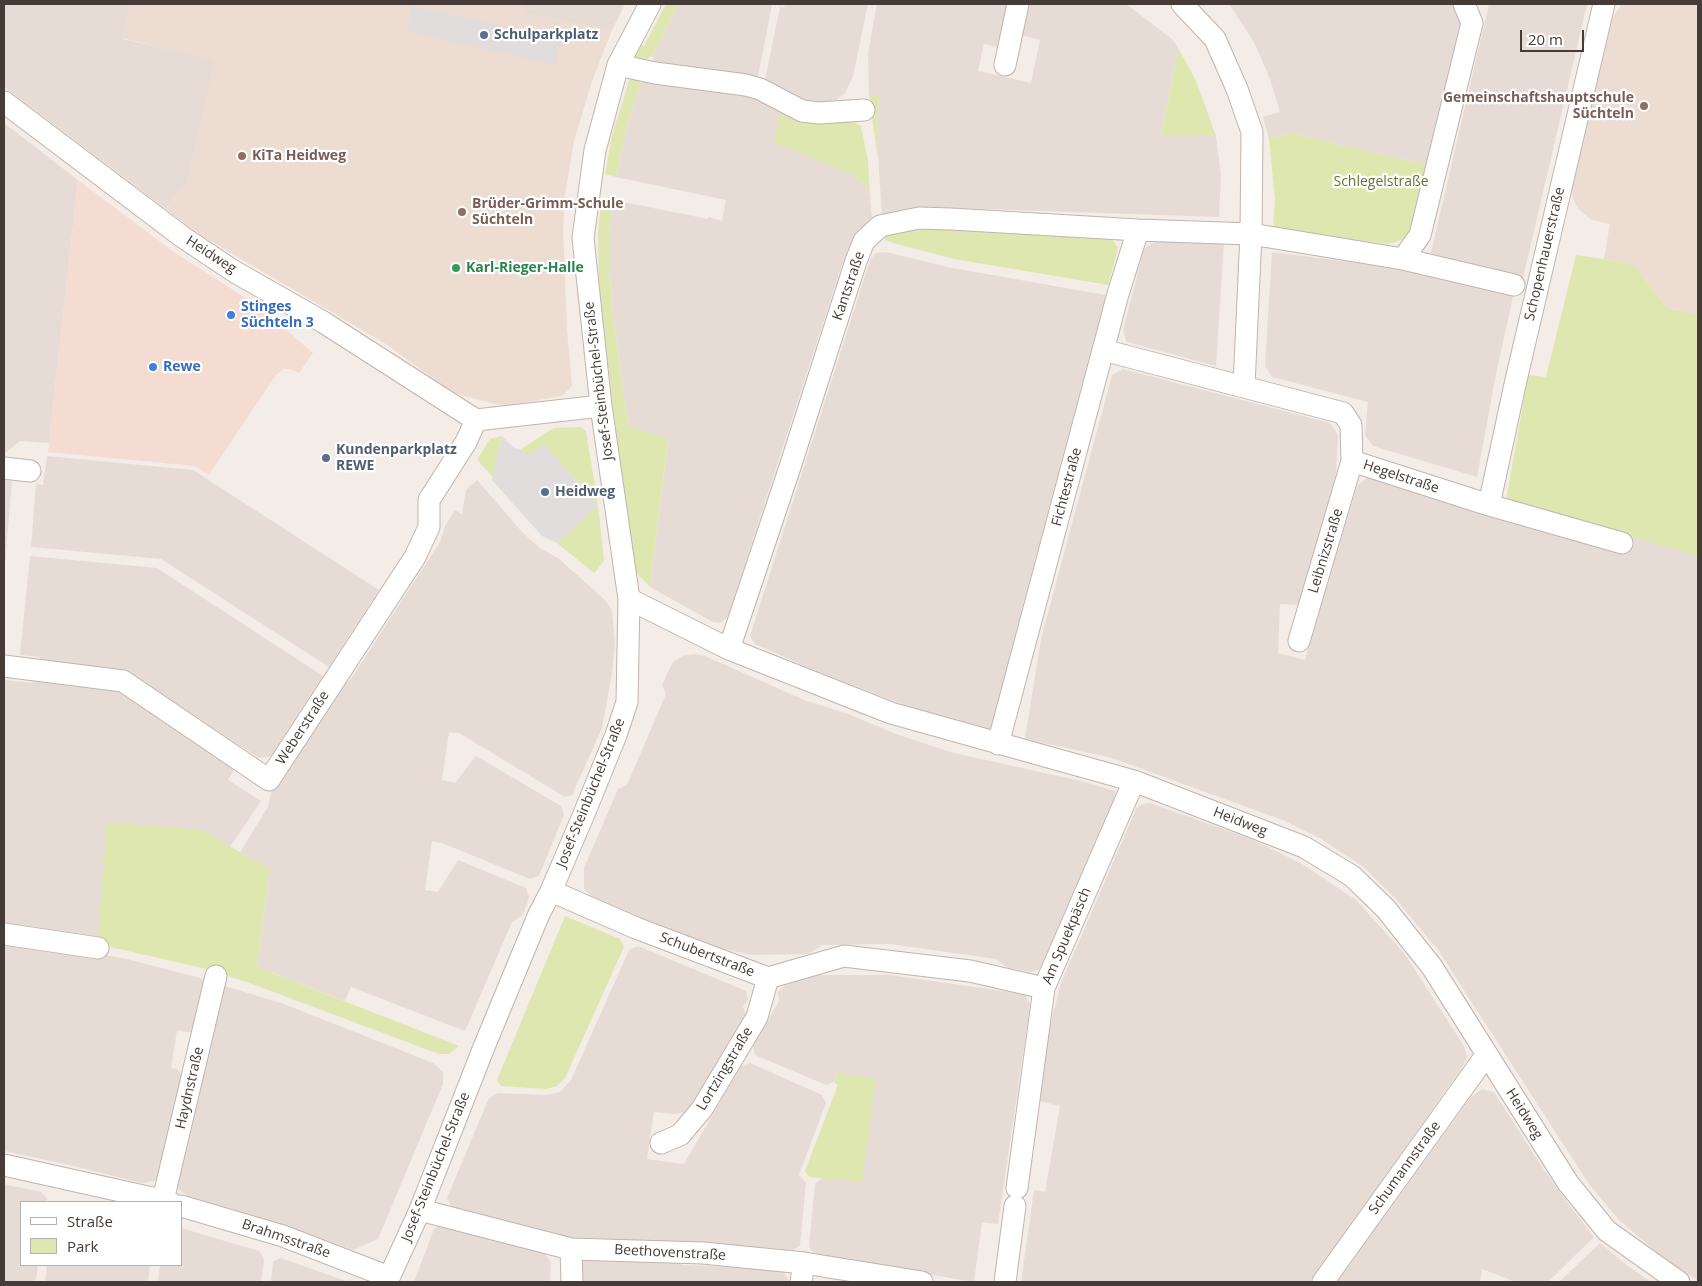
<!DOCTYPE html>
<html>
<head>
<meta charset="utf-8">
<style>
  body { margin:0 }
  #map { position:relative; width:1702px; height:1286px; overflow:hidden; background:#f3ece7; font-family:"Open Sans",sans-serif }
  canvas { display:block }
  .frame { position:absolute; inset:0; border:5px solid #463b36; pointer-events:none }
  .legend { position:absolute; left:20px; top:1201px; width:162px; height:65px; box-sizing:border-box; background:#fff; border:1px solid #b5b1af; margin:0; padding:6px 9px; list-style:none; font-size:15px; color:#463b36 }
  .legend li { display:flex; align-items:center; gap:10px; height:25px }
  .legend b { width:25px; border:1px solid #b5b1af }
  .scale { position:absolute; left:1520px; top:30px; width:64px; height:22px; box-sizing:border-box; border:2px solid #463b36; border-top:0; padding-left:6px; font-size:15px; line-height:18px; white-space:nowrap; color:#463b36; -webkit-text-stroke:4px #fff; paint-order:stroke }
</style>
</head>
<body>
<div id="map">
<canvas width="1702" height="1286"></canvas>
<div class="frame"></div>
<ul class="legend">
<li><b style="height:6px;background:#fff"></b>Straße</li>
<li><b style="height:14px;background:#dfe7b1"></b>Park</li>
</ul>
<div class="scale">20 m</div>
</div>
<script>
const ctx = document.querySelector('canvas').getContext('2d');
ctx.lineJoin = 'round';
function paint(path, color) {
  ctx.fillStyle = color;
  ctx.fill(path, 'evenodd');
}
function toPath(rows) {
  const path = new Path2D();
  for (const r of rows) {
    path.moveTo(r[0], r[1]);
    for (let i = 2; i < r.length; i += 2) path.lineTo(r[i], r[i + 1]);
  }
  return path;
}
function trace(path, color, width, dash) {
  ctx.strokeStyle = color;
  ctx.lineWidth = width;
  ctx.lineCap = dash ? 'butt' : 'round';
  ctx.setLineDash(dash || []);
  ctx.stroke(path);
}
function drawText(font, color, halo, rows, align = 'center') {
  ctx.font = font + ' "Open Sans",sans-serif';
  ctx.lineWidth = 4.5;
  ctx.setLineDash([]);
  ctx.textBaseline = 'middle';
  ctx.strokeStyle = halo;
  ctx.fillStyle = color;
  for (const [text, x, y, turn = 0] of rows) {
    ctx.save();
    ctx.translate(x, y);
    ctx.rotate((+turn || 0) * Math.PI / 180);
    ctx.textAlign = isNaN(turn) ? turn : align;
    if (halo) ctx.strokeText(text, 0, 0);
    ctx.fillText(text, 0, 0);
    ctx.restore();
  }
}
paint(toPath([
  [4,4,130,4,123,39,215,60,188,181,166,209,4,87],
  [525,4,625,4,612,30,525,13],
  [678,4,772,4,757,82,654,64,653,55],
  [785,4,868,4,853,76,845,93,832,104,814,107,764,85,780,7,784,8],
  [877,4,1012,4,1003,48,984,44,978,71,1031,83,1040,40,1021,35,1027,4,1126,4,1172,39,1177,46,1177,55,1161,136,1216,136,1221,176,1219,217,926,207,914,207,882,217,877,138,879,96,869,96,868,53],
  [1229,4,1457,4,1460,25,1428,165,1290,133,1269,139,1263,117,1280,112,1270,79,1254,42],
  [1489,4,1587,4,1523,278,1430,257],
  [645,79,738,88,781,106,775,142,855,176,866,185,870,197,872,219,858,231,842,265,728,616,721,623,713,622,650,587,668,440,628,426,613,314,609,267,609,232,613,200,708,219,708,217,722,221,726,200,616,177,628,121,641,82],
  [4,123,78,180,49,443,20,441,4,454],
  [1157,240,1224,242,1216,366,1134,344,1126,341,1123,330,1144,249],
  [886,252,952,268,1106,295,1016,632,998,719,993,728,985,731,931,715,816,671,755,644,750,636,870,260,876,253],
  [1272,252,1427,272,1514,292,1496,374,1477,477,1373,446,1365,435,1368,402,1272,377,1265,366],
  [1123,369,1330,423,1338,435,1335,489,1299,605,1280,604,1278,653,1305,660,1357,486,1368,477,1501,516,1629,536,1698,556,1698,1281,1658,1253,1619,1220,1589,1184,1438,950,1394,897,1365,868,1321,839,1285,821,1112,758,1025,739,1041,639,1112,375],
  [47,456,193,470,379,590,329,667,161,559,31,547,36,484,43,485],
  [4,480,12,481,4,574],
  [477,480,523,533,541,549,558,558,605,600,612,610,615,645,612,673,602,728,572,795,565,797,459,733,449,732,442,780,455,783,476,756,561,806,564,815,539,876,530,879,442,843,432,841,425,890,438,892,458,860,526,888,529,897,523,915,512,922,465,1031,351,987,345,1001,257,967,270,869,240,852,268,807,272,789,337,689,351,679,440,542,445,526,455,510,462,514,466,490],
  [30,556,157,568,323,676,271,756,259,758,129,674,115,669,40,661,40,657,20,655],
  [694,654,705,656,804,700,848,714,896,734,954,753,1081,781,1115,791,1115,802,1042,968,1032,972,1008,968,996,959,890,944,823,945,808,954,752,955,704,945,598,903,584,889,584,868,618,789,627,785,666,694,662,685,668,672,673,662,683,656],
  [4,680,33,683,34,680,108,687,124,693,236,766,228,780,261,801,230,847,201,830,97,944,4,928],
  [1150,803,1251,839,1302,864,1356,900,1404,953,1464,1046,1467,1058,1463,1066,1310,1282,1021,1282,1034,1190,1045,1192,1060,1106,1039,1101,1048,1034,1061,983,1136,809,1142,804],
  [4,940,48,945,127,959,204,979,209,987,199,1034,177,1030,171,1068,177,1069,183,1076,162,1172,155,1181,142,1183,74,1166,4,1151],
  [638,946,746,991,748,999,743,1007,746,1015,694,1104,686,1112,675,1114,654,1112,647,1159,684,1164,741,1066,750,1063,822,1095,826,1103,799,1175,806,1183,800,1245,793,1251,772,1248,567,1238,453,1209,447,1198,489,1098,498,1093,546,1095,560,1092,571,1080,629,950],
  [808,975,889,975,1025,994,1030,1005,998,1224,982,1222,974,1282,815,1255,809,1247,815,1184,822,1178,862,1182,837,1073,834,1082,826,1085,755,1055,753,1046,779,1001,778,992,791,980],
  [225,986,284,1004,433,1063,443,1072,443,1084,378,1239,353,1250,289,1227,188,1196,178,1189,177,1178,218,990],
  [1482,1089,1494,1092,1544,1170,1570,1206,1594,1237,1548,1282,1516,1282,1482,1269,1480,1282,1335,1282,1342,1273,1343,1274,1471,1097],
  [4,1184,41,1192,47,1199,46,1202,21,1202,21,1265,38,1265,36,1279,32,1282,4,1282],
  [446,1223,545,1254,551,1262,550,1282,414,1282,434,1229],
  [181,1228,259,1251,264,1259,261,1282,158,1282,160,1265,181,1265],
  [1600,1243,1628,1266,1651,1282,1559,1282],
  [590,1256,682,1260,681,1265,736,1267,783,1272,790,1282,582,1282,583,1261],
  [280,1258,349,1282,271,1282,273,1262],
  [47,1265,150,1265,148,1282,45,1282]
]), '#e7dcd5');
paint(toPath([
  [78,180,174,252,258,306,313,353,299,373,290,369,284,369,276,375,209,475,195,466,48,452]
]), '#f5dcd3');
paint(toPath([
  [130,4,525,4,526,13,612,30,592,81,574,141,565,194,563,230,567,330,572,386,562,396,503,406,454,393,383,342,202,236,166,209,188,181,214,61,123,38],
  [1622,4,1698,4,1698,314,1667,308,1634,265,1604,259,1610,224,1590,219,1577,207,1573,198,1572,188,1609,24]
]), '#ecdcd1');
paint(toPath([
  [666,4,678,4,653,55,644,61,633,56,639,44,644,46],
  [1177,46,1196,81,1216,136,1161,136,1177,55],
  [637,75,641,82,628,121,616,177,605,174,612,135,630,78],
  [879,95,877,138,878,160,869,96],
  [781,106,803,114,856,123,861,126,868,161,870,197,866,185,855,176,774,142],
  [1290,133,1428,165,1415,225,1405,239,1388,244,1273,229,1275,200,1269,139],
  [601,200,613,200,609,232,609,267,613,314,628,426,668,439,650,587,635,571,614,416,599,288,598,233],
  [940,228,1111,237,1118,248,1108,285,954,259,893,243,885,240,885,236,906,229],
  [1576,255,1604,259,1634,265,1667,308,1698,314,1698,556,1506,501,1528,375,1546,377],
  [581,427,586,431,598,505,604,561,594,573,557,543,598,505,544,444,527,456,521,449,554,428],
  [502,436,493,477,477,460,490,439],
  [107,822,201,830,270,869,257,967,459,1046,449,1054,439,1054,255,985,207,969,97,944],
  [565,916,620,939,624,947,565,1078,557,1086,546,1089,501,1086,497,1080],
  [837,1073,876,1078,862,1182,809,1177,805,1171,838,1085,834,1082]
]), '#dfe7b1');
paint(toPath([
  [412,6,561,40,556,65,407,31],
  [502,436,514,448,521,449,527,456,544,444,598,505,557,543,542,536,492,480]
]), '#e1dddc');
const minor = toPath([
  [1182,4,1215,39,1237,89,1252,132,1251,234,1244,386],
  [618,65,655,73,746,85,760,89,802,111,819,113,864,110],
  [1005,65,1018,4],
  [4,102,184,238,235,272,323,322,476,420,601,406],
  [1403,259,1514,285],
  [1103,350,1343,413,1351,425,1352,461,1489,505,1622,543],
  [4,468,30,471],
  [1489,505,1516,380,1604,4],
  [629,599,729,649,891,713,1134,781,1304,847,1352,876,1386,909,1432,967,1568,1183,1607,1231,1679,1282],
  [1299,641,1352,461],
  [729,649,790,467,856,261,864,241,880,226,919,218,951,219,1138,230,1251,234,1403,259,1420,235,1472,23,1464,4],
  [4,666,123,681,269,780,415,557,429,527,429,500,466,442,476,420],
  [998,744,1118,294,1138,230],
  [551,891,636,928,768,978,844,956,970,971,1044,988],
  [4,934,98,948],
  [661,1143,680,1135,702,1109,757,1017,768,978],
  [4,1165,170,1202],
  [1017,1188,1044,988,1134,781],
  [163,1200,216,976],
  [181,1206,283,1236,389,1277],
  [420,1210,571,1249,703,1253,804,1263,922,1282],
  [571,1249,572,1282],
  [387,1282,420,1210,484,1047,539,914,551,891,584,814,616,735,627,702,629,599,601,406,583,238,595,150,618,65,650,4],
  [801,1282,804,1263],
  [1005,1282,1015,1206],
  [1323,1282,1487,1054]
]);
trace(minor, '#c1b4ad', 23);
trace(minor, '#fff', 21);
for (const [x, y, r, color] of [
  [484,35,5,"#5c6f8a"],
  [1644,106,5,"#8d6e63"],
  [242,156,5,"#8d6e63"],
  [462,212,5,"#8d6e63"],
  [456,268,5,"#2e9e5b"],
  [231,315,5,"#3f7fe0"],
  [153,367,5,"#3f7fe0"],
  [326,458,5,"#5c6f8a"],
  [545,492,5,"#5c6f8a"]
]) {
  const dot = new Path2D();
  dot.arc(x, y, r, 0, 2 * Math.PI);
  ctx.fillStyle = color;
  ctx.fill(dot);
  trace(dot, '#fff', 2);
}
drawText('bold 14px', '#4e5e75', '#fff', [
  ["Schulparkplatz",494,35],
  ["Kundenparkplatz",336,450],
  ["REWE",336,466],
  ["Heidweg",555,492]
], 'left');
drawText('bold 14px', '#785e54', '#fff', [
  ["Gemeinschaftshauptschule",1634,98,"right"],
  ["Süchteln",1634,114,"right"],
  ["KiTa Heidweg",252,156],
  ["Brüder-Grimm-Schule",472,204],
  ["Süchteln",472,220]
], 'left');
drawText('14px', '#5f772b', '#fff', [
  ["Schlegelstraße",1381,182]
]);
drawText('14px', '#463b36', '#fff', [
  ["Schopenhauerstraße",1545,254,-77],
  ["Heidweg",211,255,33],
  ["Kantstraße",849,286,-71],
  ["Josef-Steinbüchel-Straße",599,381,-97],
  ["Hegelstraße",1401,477,18],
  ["Fichtestraße",1067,487,-75],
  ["Leibnizstraße",1326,551,-73],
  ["Weberstraße",303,728,-57],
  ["Josef-Steinbüchel-Straße",591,793,-68],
  ["Heidweg",1240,822,21],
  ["Am Spuekpäsch",1067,936,-67],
  ["Schubertstraße",707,955,21],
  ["Lortzingstraße",725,1069,-59],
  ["Haydnstraße",190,1088,-77],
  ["Heidweg",1524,1114,58],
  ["Josef-Steinbüchel-Straße",436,1167,-68],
  ["Schumannstraße",1405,1168,-54],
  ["Brahmsstraße",286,1239,19],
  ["Beethovenstraße",670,1253,3]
]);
drawText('bold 14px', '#27864d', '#fff', [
  ["Karl-Rieger-Halle",466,268]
], 'left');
drawText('bold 14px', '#366cbe', '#fff', [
  ["Stinges",241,307],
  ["Süchteln 3",241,323],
  ["Rewe",163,367]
], 'left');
</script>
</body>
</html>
